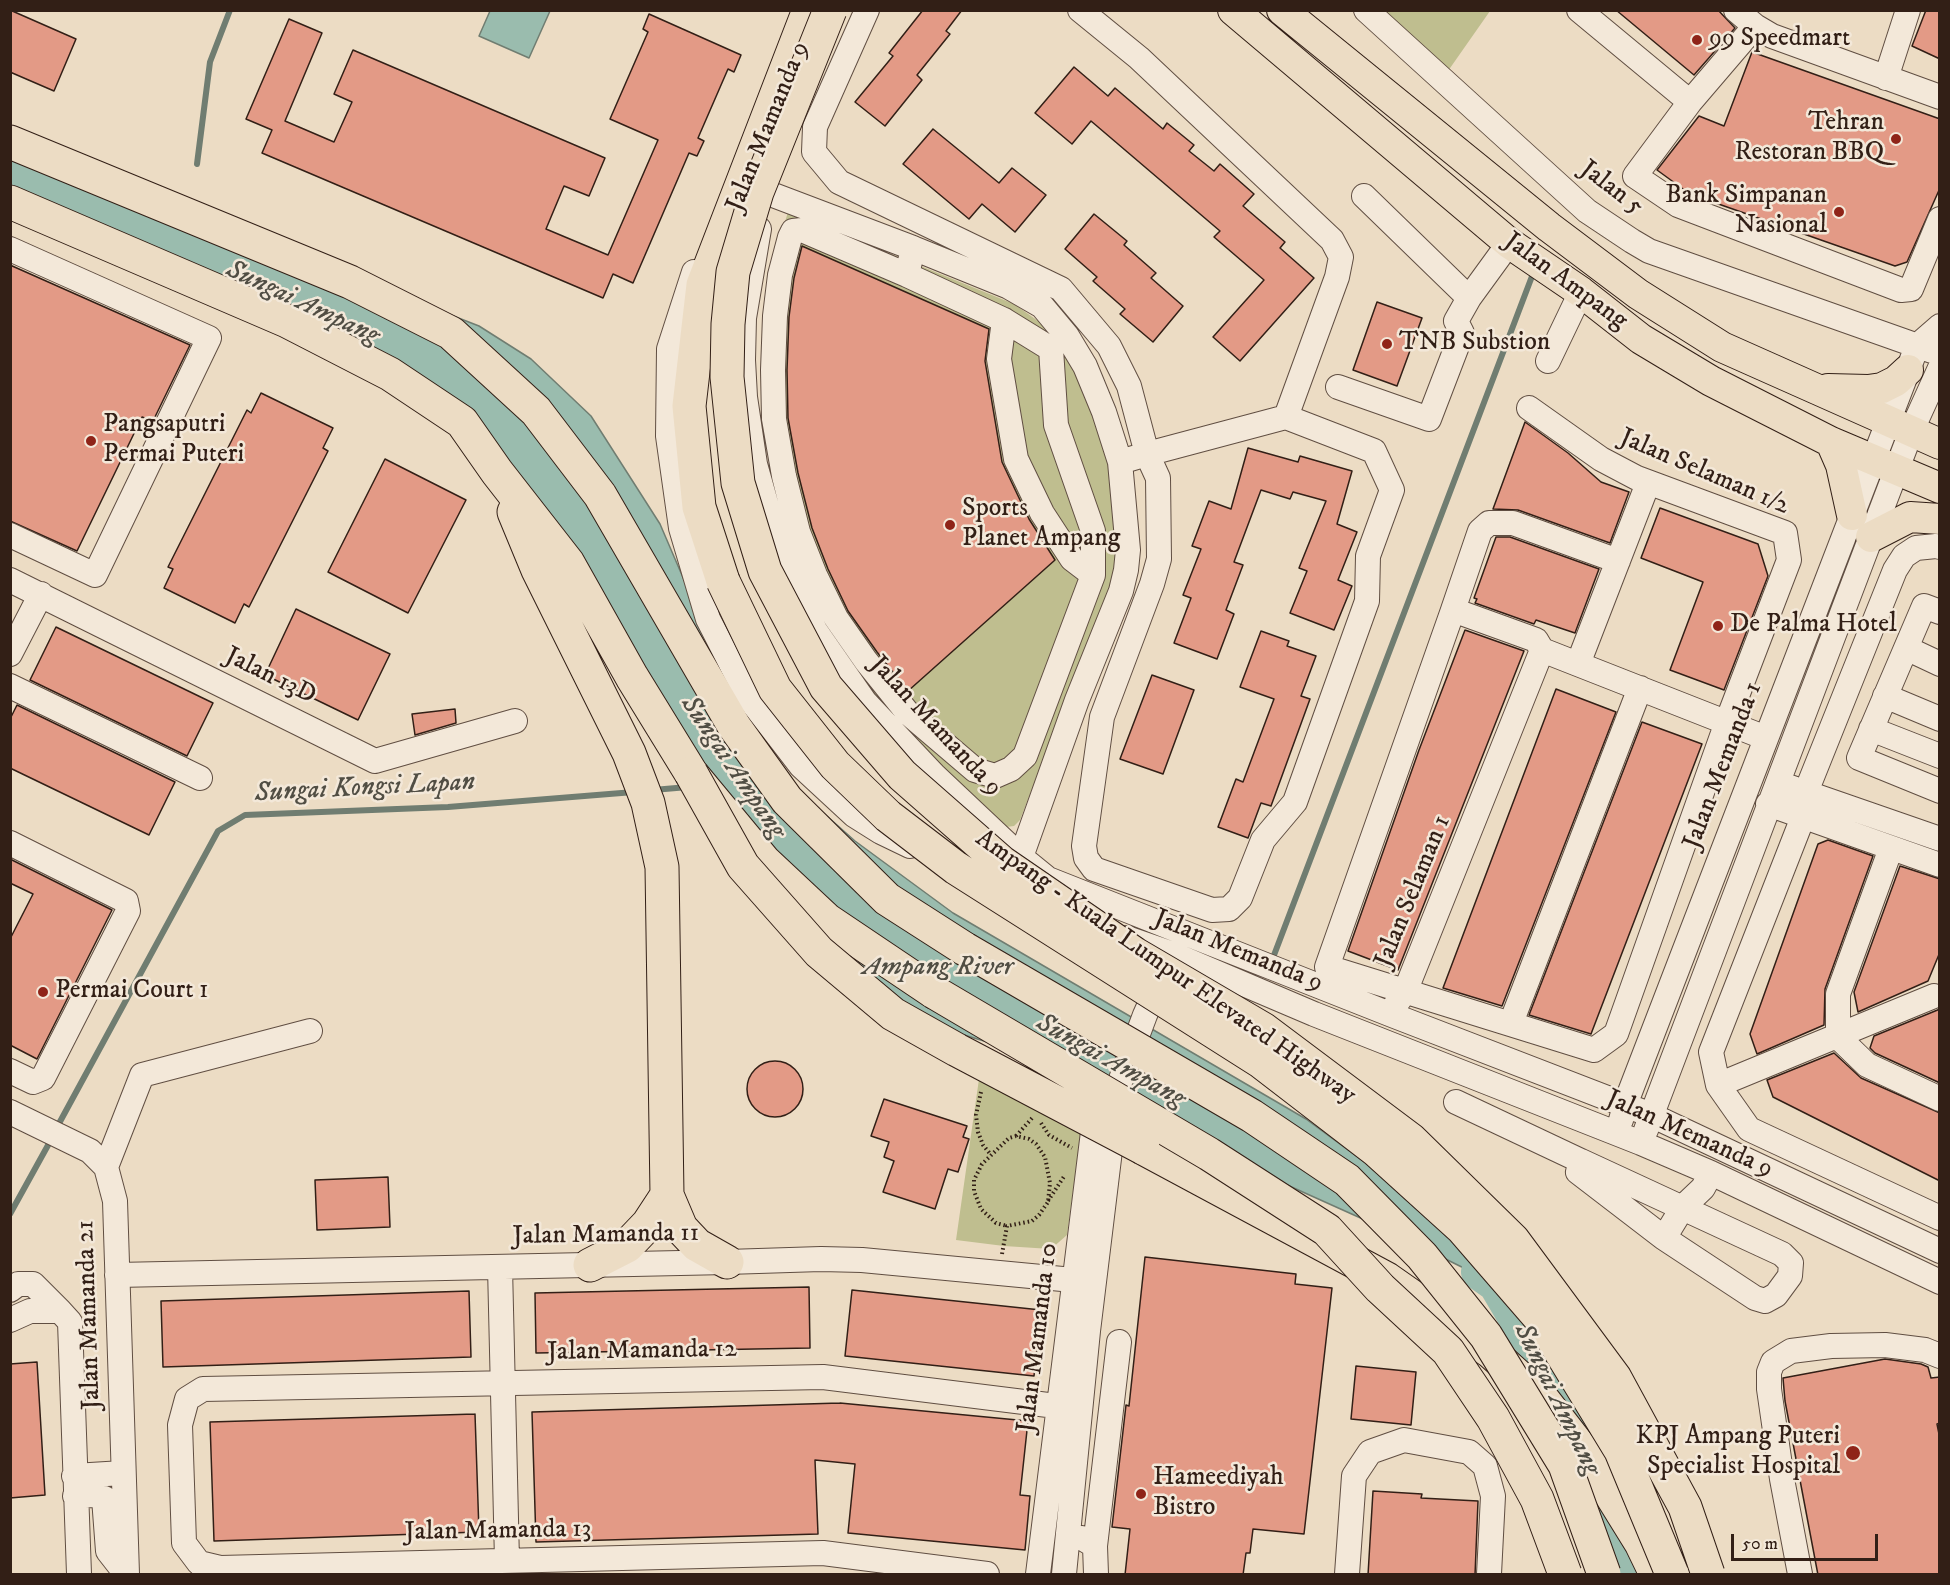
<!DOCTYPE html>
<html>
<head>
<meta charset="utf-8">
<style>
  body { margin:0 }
  #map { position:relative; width:1950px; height:1585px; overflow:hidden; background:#ecdcc4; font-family:"IM FELL DW Pica",serif }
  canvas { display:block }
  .frame { position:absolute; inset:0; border:12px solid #321f16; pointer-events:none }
  .scale { position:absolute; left:1731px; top:1534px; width:147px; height:27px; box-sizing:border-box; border:3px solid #321f16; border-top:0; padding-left:8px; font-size:18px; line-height:21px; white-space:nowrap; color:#321f16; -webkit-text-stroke:4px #f3e8d9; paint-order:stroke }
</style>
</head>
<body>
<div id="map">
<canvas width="1950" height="1585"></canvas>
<div class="frame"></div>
<div class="scale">50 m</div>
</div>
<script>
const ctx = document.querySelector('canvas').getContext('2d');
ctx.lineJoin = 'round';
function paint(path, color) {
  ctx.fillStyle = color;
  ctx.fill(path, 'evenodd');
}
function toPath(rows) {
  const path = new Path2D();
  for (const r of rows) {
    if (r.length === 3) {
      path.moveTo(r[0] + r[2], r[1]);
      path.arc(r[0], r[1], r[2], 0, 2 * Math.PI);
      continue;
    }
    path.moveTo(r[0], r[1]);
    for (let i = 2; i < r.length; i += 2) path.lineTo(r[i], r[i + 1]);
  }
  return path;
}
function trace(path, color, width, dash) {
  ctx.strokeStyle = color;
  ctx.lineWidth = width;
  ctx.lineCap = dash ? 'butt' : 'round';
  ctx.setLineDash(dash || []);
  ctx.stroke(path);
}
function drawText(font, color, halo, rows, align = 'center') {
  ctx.font = font + ' "IM FELL DW Pica",serif';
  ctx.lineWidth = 5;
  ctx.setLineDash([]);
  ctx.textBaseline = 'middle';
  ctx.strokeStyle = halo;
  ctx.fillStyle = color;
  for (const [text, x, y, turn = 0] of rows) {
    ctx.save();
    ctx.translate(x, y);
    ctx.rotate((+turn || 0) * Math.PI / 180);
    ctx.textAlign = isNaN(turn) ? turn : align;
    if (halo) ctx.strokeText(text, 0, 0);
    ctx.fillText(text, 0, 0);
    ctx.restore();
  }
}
paint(toPath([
  [1380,11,1490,11,1448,71],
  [788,212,1014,304,1048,328,1074,361,1112,456,1117,549,1116,567,1107,594,1020,820,1014,826,1006,827,958,792,834,649,788,536,775,492,767,446,777,248],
  [979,1079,1084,1111,1067,1235,1051,1249,1004,1246,956,1240]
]), '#bfbe8f');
const water = toPath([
  [490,11,550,11,529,58,479,36,490,11],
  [10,143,479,326,531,359,591,416,660,524,730,687,792,785,855,841,953,913,1306,1119,1428,1209,1496,1284,1385,1229,1236,1162,1014,1050,914,1020,802,933,525,488,393,379,11,220,10,143]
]);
paint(water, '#9abcae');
trace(water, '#707d71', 1.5);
trace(toPath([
  [197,164,210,62,230,10],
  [653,790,688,787],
  [1271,963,1534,271],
  [56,1129,218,831,245,815,448,807,634,792],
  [10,1214,52,1138]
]), '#707d71', 6);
trace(toPath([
  [1479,1272,1496,1284,1553,1381,1579,1437],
  [1611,1512,1637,1574]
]), '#9abcae', 36);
const building = toPath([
  [10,10,76,39,54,91,10,72,10,10],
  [923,10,962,10,946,31,950,34,917,75,922,80,885,126,855,102,893,56,889,53,923,10],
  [1616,10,1718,10,1735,28,1694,75,1616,10],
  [1926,10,1940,10,1940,59,1912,46,1926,10],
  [649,14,741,55,734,72,728,69,698,138,704,141,697,156,689,153,633,283,613,274,603,298,262,153,272,130,246,119,289,19,322,33,285,121,334,142,352,102,334,94,353,50,605,158,589,196,564,186,546,229,608,255,658,140,610,119,648,32,643,29,649,14],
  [1752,52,1940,119,1940,188,1907,262,1895,266,1690,194,1657,170,1699,116,1724,126,1752,52],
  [1074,67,1108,96,1115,88,1163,129,1167,123,1194,145,1189,151,1214,171,1220,164,1254,194,1243,206,1285,242,1280,248,1314,278,1240,361,1213,337,1264,280,1214,237,1220,231,1091,121,1072,144,1035,113,1074,67],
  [933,129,999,183,1012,168,1046,195,1015,232,982,204,969,219,903,164,933,129],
  [1094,214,1127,241,1124,245,1156,273,1151,278,1183,306,1153,342,1120,314,1125,309,1093,281,1097,277,1065,249,1094,214],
  [802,246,989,329,985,361,1002,462,1029,519,1055,560,908,691,877,652,848,611,828,569,812,528,798,473,788,418,787,370,789,317,794,278,802,246],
  [10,265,190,345,153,421,142,417,77,551,10,521,10,265],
  [1377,302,1422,318,1397,386,1353,370,1377,302],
  [261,393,333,428,323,448,328,451,249,607,244,604,235,623,164,588,173,569,168,567,247,410,251,413,261,393],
  [1525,422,1568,453,1601,482,1629,492,1610,543,1518,510,1493,509,1525,422],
  [1248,448,1298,462,1300,456,1352,471,1337,524,1357,532,1338,580,1352,586,1334,630,1290,613,1307,571,1299,568,1326,501,1293,492,1290,499,1261,490,1234,562,1243,565,1226,610,1234,614,1217,659,1174,643,1191,598,1183,595,1201,549,1192,546,1209,501,1231,509,1248,448],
  [385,459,466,500,408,613,328,572,385,459],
  [1660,508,1758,544,1768,576,1724,690,1670,670,1703,582,1641,558,1660,508],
  [1496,537,1510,537,1599,569,1575,633,1536,620,1534,624,1475,603,1477,599,1474,598,1496,537],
  [296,609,390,654,358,720,265,675,296,609],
  [56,627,213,703,187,756,30,680,56,627],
  [1465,630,1524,651,1398,970,1348,951,1419,750,1465,630],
  [1261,631,1289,641,1287,646,1316,656,1301,696,1310,699,1271,806,1261,803,1248,838,1218,827,1236,779,1243,782,1274,699,1240,687,1261,631],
  [1152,675,1194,690,1163,774,1120,759,1152,675],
  [1556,689,1616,712,1502,1006,1443,988,1556,689],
  [17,705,175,782,149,835,10,768,10,719,17,705],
  [455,709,456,723,415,735,412,714,455,709],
  [1642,722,1702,744,1591,1034,1529,1015,1642,722],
  [1828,840,1873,856,1825,989,1824,1025,1757,1054,1750,1034,1818,844,1828,840],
  [10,859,112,910,37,1059,10,1045,10,939,33,894,10,883,10,859],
  [1900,866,1940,879,1940,952,1928,981,1858,1012,1854,992,1900,866],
  [1940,1009,1940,1083,1875,1053,1870,1048,1874,1036,1940,1009],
  [1834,1053,1861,1078,1940,1113,1940,1181,1773,1097,1767,1080,1834,1053],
  [775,1089,28],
  [884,1099,967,1126,963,1137,969,1139,958,1172,948,1169,935,1209,883,1192,894,1161,884,1157,889,1142,871,1136,884,1099],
  [388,1177,390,1227,317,1230,315,1180,388,1177],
  [1145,1257,1296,1274,1295,1284,1332,1288,1304,1534,1253,1529,1250,1553,1246,1553,1243,1575,1125,1575,1130,1529,1112,1527,1126,1405,1129,1406,1145,1257],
  [809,1287,810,1348,536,1353,535,1293,809,1287],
  [852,1290,1041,1310,1034,1376,845,1356,852,1290],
  [469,1291,471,1357,163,1367,161,1301,469,1291],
  [1885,1359,1921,1364,1928,1367,1931,1378,1940,1377,1940,1423,1937,1424,1940,1439,1940,1575,1818,1575,1785,1401,1783,1378,1885,1359],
  [37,1362,45,1495,10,1498,10,1364,37,1362],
  [1356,1366,1416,1372,1411,1425,1351,1419,1356,1366],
  [840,1403,1028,1421,1020,1495,1030,1496,1025,1550,848,1533,855,1464,815,1460,818,1534,536,1542,532,1412,840,1403],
  [475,1414,479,1532,214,1541,210,1422,475,1414],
  [1373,1491,1422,1494,1421,1498,1478,1501,1475,1575,1368,1575,1373,1491]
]);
paint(building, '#e39a86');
trace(building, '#321f16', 1.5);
const minor = toPath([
  [867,10,815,127,814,152,839,182,1061,289,1109,346,1129,386,1147,454,1158,478,1159,559,1152,584,1102,717,1084,846,1086,858,1094,869,1212,910,1229,909,1240,898,1263,840,1295,802,1367,601,1368,556,1392,490,1374,451,1286,417,1147,454,1120,462],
  [1080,10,1139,58,1332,240,1341,257,1337,277,1286,417],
  [1366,10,1587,211,1632,241,1649,251,1932,351],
  [1579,10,1690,102],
  [1736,10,1755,26,1772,36,1940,97],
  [1755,26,1690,102,1635,176,1678,205,1901,290,1911,289,1940,219],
  [1886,78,1908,10],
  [768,193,913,248,1009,287,1042,306,1067,336,1085,366,1104,412,1120,462,1128,550,1126,570,1121,591,1077,700,1021,857,1022,871],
  [1364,196,1469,298],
  [759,229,744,318,743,360,745,397,755,464,778,546,815,630,865,702,934,775,1021,857,1048,879,1392,1015,1651,1115,1940,1251],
  [10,249,209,338,95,575,10,535],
  [694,272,669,349,668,436,681,528,708,619,748,697,801,766,854,815,881,832,910,846],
  [907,275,802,230,793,231,790,237,780,275,775,316,773,370,774,419,784,476,798,532,815,575,836,618,866,661,907,712,975,770,995,776,1011,769,1025,756,1093,575,1093,531,1056,425,1051,349,1004,320,907,275,913,248],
  [1004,320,999,359,1016,459,1042,513,1072,559,1093,575],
  [1548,361,1581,292],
  [1338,387,1429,419,1462,333,1456,321,1469,298,1509,243],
  [1529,408,1601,459,1637,478,1785,533,1789,560,1727,722,1616,1034,1594,1050,1327,967,1453,610,1536,640,1542,650],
  [10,580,375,761,515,721],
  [1453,610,1480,531,1489,523,1513,523,1618,561],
  [1940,612,1924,606,1859,758,1940,791],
  [1906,648,1940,664],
  [10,654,41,594],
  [1578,664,1648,483],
  [10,686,200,778],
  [1885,696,1940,719],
  [1871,729,1940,756],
  [1790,787,1940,839],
  [1806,792,1895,570,1904,556,1916,548,1936,546,1940,547],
  [1768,804,1940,865],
  [1803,817,1711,1052,1718,1085,1749,1129,1940,1218],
  [10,843,126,901,128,911,43,1078,33,1082,10,1071],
  [1891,848,1838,994,1838,1037,1867,1065,1940,1099],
  [1127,938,1173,954,1314,1014,1641,1143,1711,1173,1940,1282],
  [1396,1004,1405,992,1542,650,1766,738],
  [1511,1023,1640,688],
  [1718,1085,1934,996],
  [1456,1102,1581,1161,1578,1172,1664,1238,1755,1298,1765,1301,1776,1295,1790,1276,1791,1263,1782,1254,1581,1161],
  [10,1112,90,1151,106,1167,115,1201,127,1574],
  [1621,1120,1625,1105,1908,370,1917,346,1940,326],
  [1646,1130,1871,537,1911,432,1940,368],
  [106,1167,142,1075,310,1031],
  [1664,1238,1683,1207,1703,1188,1711,1173],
  [500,1267,507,1561],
  [117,1275,727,1262,821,1259,862,1260,1094,1282],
  [10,1290,18,1284,33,1284,60,1311],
  [10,1320,30,1311,60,1311,70,1322,79,1574],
  [74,1476,123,1473],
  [75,1496,95,1495,104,1498,108,1551,126,1574],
  [1082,1538,1095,1546,1096,1574],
  [1095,1546,1119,1342],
  [987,1574,823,1553,220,1568,199,1563,184,1543,180,1425,187,1399,203,1389,823,1377,1080,1409],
  [1038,1574,1093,1132,1108,1114,1145,1015,1161,979],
  [1064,1574,1088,1331,1112,1134,1108,1116],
  [1347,1574,1354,1476,1370,1452,1404,1440,1469,1452,1485,1466,1493,1496,1489,1574],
  [1800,1574,1782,1479,1769,1389,1769,1372,1773,1362,1791,1351,1831,1346,1885,1345,1925,1350,1940,1356]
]);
const major = toPath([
  [1233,10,1509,243,1581,292,1641,339,1711,381,1831,442,1940,488],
  [1282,10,1549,227,1638,294,1722,347,1940,444],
  [1828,389,1868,390,1882,388,1896,381,1908,370],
  [1831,442,1841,465,1852,515],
  [1871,537,1910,517,1940,519]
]);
const highway = toPath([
  [10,142,350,282,451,333,536,411,600,495,734,726,787,800,887,899,965,949],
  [10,202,287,321,390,374,462,422,497,472,568,563,632,677,691,773,764,861,827,920,934,992],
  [514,512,538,570,629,753,648,803,662,867,667,1195,681,1228,697,1245,727,1262],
  [723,581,699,507,689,406,703,285,809,10],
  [1143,1148,1387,1279,1491,1352,1541,1397,1589,1459,1641,1543,1656,1574],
  [590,1265,627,1246,648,1224,667,1195]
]);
trace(minor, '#604e42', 26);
trace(major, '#321f16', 32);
trace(highway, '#321f16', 35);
trace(toPath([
  [981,1092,976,1115,978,1132,983,1145,991,1155],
  [1041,1123,1049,1135,1072,1148],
  [1016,1136,1033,1117],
  [1048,1201,1065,1175],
  [1002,1254,1007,1226,1032,1221,1039,1215,1048,1202,1050,1183,1045,1157,1036,1144,1029,1139,1016,1136,1009,1138,982,1164,974,1180,974,1191,981,1209,996,1223,1007,1226]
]), '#321f16', 4, [1.5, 3]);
trace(minor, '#f3e8d9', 24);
trace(major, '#ecdcc4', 30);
trace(highway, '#ecdcc4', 33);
const highwayBridge = toPath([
  [830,10,757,192,733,272,728,324,727,377,738,483,765,571,826,687,902,775,1001,862,1135,954,1263,1029,1411,1140,1513,1240,1615,1378,1685,1507,1708,1574],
  [723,581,775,689,835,765,888,816,956,868,1260,1061,1377,1151,1462,1228,1540,1318,1621,1451,1672,1574],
  [691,773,743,866,819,952,893,1014,957,1050,1143,1148],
  [965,949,1252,1116,1347,1180,1422,1256,1486,1336,1565,1465,1604,1574],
  [934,992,1209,1154,1327,1230,1380,1288,1448,1351,1493,1418,1537,1499,1565,1574]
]);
trace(highwayBridge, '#321f16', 35, []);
trace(highwayBridge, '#ecdcc4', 33);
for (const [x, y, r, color] of [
  [1697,40,6,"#8f2418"],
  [1896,139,6,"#8f2418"],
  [1839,212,6,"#8f2418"],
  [1387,344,6,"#8f2418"],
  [91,441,6,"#8f2418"],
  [950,525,6,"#8f2418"],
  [1718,626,6,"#8f2418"],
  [43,992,6,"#8f2418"],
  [1853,1453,8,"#8f2418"],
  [1141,1494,6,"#8f2418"]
]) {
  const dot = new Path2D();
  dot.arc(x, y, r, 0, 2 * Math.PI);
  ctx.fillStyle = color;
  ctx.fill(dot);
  trace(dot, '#f3e8d9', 2);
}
drawText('26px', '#321f16', '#f3e8d9', [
  ["99 Speedmart",1709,40],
  ["Tehran",1884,124,"right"],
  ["Restoran BBQ",1884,154,"right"],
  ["Bank Simpanan",1827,197,"right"],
  ["Nasional",1827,227,"right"],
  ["TNB Substion",1399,344],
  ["Pangsaputri",103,426],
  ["Permai Puteri",103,456],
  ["Sports",962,510],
  ["Planet Ampang",962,540],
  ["De Palma Hotel",1730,626],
  ["Permai Court 1",55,992],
  ["KPJ Ampang Puteri",1840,1438,"right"],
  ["Specialist Hospital",1840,1468,"right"],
  ["Hameediyah",1153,1479],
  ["Bistro",1153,1509]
], 'left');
drawText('26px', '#321f16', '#f3e8d9', [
  ["Jalan Mamanda 9",769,127,-68],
  ["Jalan 5",1611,189,37],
  ["Jalan Ampang",1565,282,36],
  ["Jalan Selaman 1/2",1704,473,23],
  ["Jalan 13D",270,677,26],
  ["Jalan Mamanda 9",935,727,47],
  ["Jalan Memanda 1",1724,766,-69],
  ["Jalan Selaman 1",1414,892,-68],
  ["Jalan Memanda 9",1238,952,22],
  ["Ampang - Kuala Lumpur Elevated Highway",1165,968,35],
  ["Jalan Memanda 9",1689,1135,24],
  ["Jalan Mamanda 11",606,1236,-1],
  ["Jalan Mamanda 21",90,1315,-92],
  ["Jalan Mamanda 10",1039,1338,-83],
  ["Jalan Mamanda 12",642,1352,-1],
  ["Jalan Mamanda 13",498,1532,-1]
]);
drawText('italic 27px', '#514e44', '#f3e8d9', [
  ["Sungai Ampang",302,304,25],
  ["Sungai Ampang",732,768,56],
  ["Sungai Kongsi Lapan",365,789,-3],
  ["Ampang River",938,968],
  ["Sungai Ampang",1110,1062,29],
  ["Sungai Ampang",1556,1400,64]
]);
</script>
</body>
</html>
